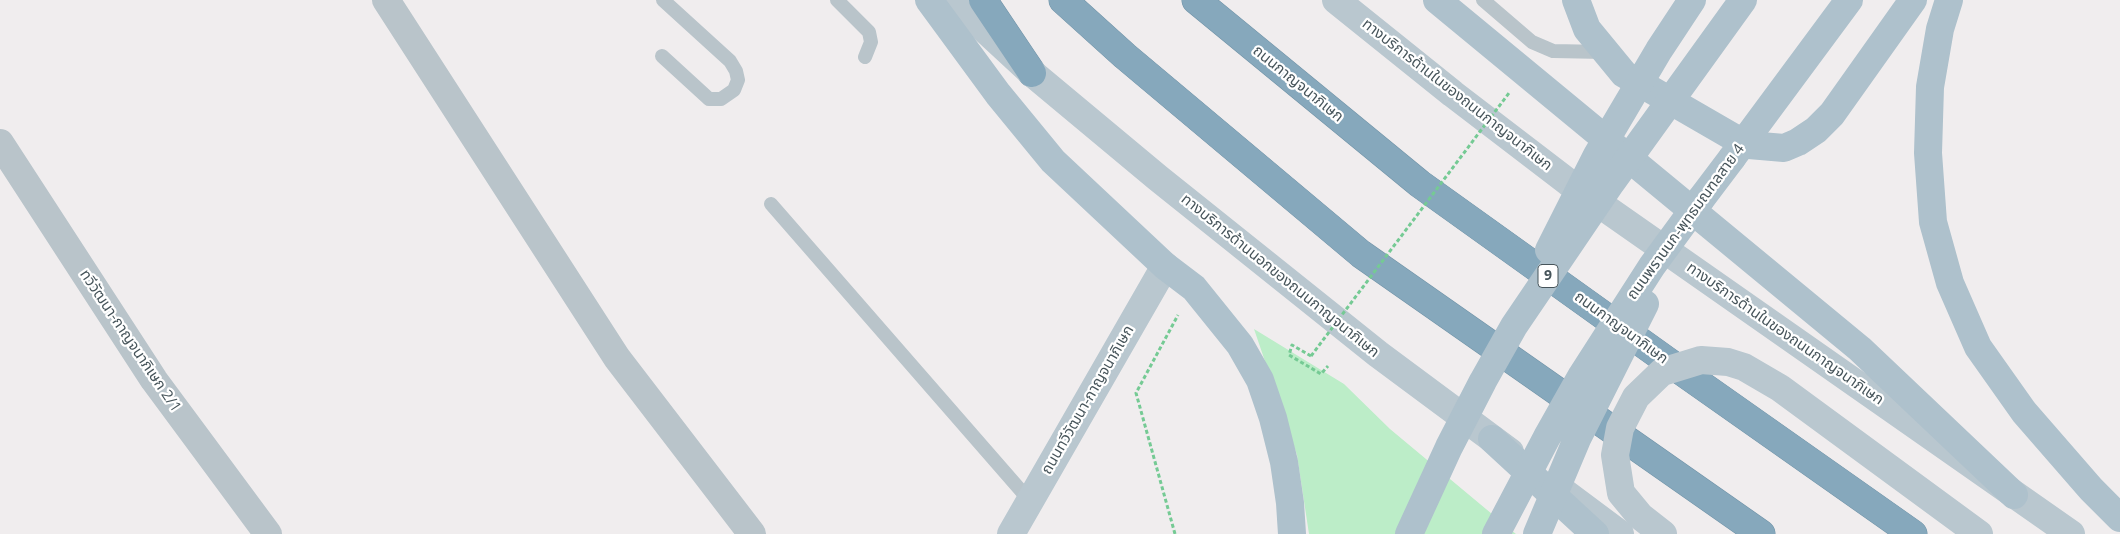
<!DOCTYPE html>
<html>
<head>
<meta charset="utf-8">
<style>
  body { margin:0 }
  canvas { display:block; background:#f0edee }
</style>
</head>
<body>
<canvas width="2120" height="534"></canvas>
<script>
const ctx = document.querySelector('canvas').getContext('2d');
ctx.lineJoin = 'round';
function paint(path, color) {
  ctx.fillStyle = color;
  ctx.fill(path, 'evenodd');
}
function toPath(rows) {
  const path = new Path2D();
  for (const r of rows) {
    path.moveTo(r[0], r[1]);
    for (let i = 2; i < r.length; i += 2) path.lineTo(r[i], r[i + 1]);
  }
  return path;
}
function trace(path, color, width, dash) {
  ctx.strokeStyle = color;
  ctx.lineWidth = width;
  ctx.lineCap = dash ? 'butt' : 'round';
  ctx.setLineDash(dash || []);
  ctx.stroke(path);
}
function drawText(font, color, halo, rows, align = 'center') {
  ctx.font = font + ' "Open Sans","Noto Sans Thai",sans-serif';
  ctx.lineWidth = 4.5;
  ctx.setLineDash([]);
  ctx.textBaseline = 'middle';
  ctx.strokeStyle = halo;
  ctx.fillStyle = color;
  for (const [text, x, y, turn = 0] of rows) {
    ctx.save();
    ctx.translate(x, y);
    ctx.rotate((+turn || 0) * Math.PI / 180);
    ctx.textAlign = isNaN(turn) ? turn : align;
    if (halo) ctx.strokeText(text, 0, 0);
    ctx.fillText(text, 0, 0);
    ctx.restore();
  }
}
paint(toPath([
  [1254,329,1344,384,1390,429,1516,534,1309,534,1297,455]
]), '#bcedc8');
const highway = toPath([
  [983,0,1032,73],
  [1063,0,1125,56,1361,254,1761,534],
  [1196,0,1420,184,1670,363,1913,534]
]);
trace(highway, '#7193a7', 29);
trace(toPath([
  [1311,356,1292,345,1289,355,1321,374,1328,366],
  [1175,534,1136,393,1178,315]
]), '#75ca94', 3, [4, 2.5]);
trace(toPath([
  [837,0,869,32,871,42,865,57],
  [1483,0,1532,42,1553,51,1604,52],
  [662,56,709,99,721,99,734,90,738,80,736,71,730,61,663,0],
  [771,204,1030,501]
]), '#b9c4ca', 14);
trace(toPath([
  [386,0,617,358,752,534],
  [0,143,154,380,268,534]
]), '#b9c4ca', 28);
trace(toPath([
  [953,0,1032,73,1158,178,1378,354,1510,452],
  [1336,0,1453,94,1568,182,2071,534],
  [1565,493,1620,534],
  [1011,534,1165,266]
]), '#b9c7cf', 28);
trace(toPath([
  [929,0,998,94,1053,161,1165,266,1194,288,1240,345,1260,380,1273,418,1284,462,1290,503,1292,534],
  [1437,0,1860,349,2014,495],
  [1576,0,1587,29,1624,74,1733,137,1749,145,1784,148,1798,142,1816,130,1832,114,1913,0],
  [1949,0,1940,29,1930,87,1928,153,1933,222,1950,283,1978,347,2024,412,2091,489,2120,518],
  [1701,199,1732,158],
  [1492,439,1595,534]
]), '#aec1cc', 28);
trace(highway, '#86a8bc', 28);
trace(toPath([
  [1311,356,1509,93]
]), '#75ca94', 3, [4, 2.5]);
trace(toPath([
  [1663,534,1640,516,1621,493,1615,455,1620,428,1636,397,1662,372,1701,360,1728,362,1744,367,1780,388,1979,534]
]), '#b9c7cf', 28);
trace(toPath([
  [1732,158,1849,0],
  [1549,250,1597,155,1659,50,1692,0],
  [1409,534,1449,447,1483,381,1514,326,1611,183,1743,0],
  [1496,534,1547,437,1582,375,1652,266,1701,199],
  [1537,534,1577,439,1645,304]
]), '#aec1cc', 28);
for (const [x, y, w] of [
  [1548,276,20]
]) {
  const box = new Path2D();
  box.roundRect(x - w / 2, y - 11.5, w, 23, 4);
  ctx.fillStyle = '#fff';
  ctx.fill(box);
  trace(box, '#46545a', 1);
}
drawText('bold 14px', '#46545a', null, [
  ["9",1548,276]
]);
drawText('15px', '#46545a', '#fff', [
  ["ถนนกาญจนาภิเษก",1298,84,39],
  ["ทางบริการด้านในของถนนกาญจนาภิเษก",1457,95,38],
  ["ถนนพรานนก-พุทธมณฑลสาย 4",1686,222,-54],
  ["ทางบริการด้านนอกของถนนกาญจนาภิเษก",1280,276,39],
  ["ถนนกาญจนาภิเษก",1621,328,36],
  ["ทางบริการด้านในของถนนกาญจนาภิเษก",1785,334,35],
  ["ทวีวัฒนา-กาญจนาภิเษก 2/1",130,341,56],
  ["ถนนทวีวัฒนา-กาญจนาภิเษก",1088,400,-60]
]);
</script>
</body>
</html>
